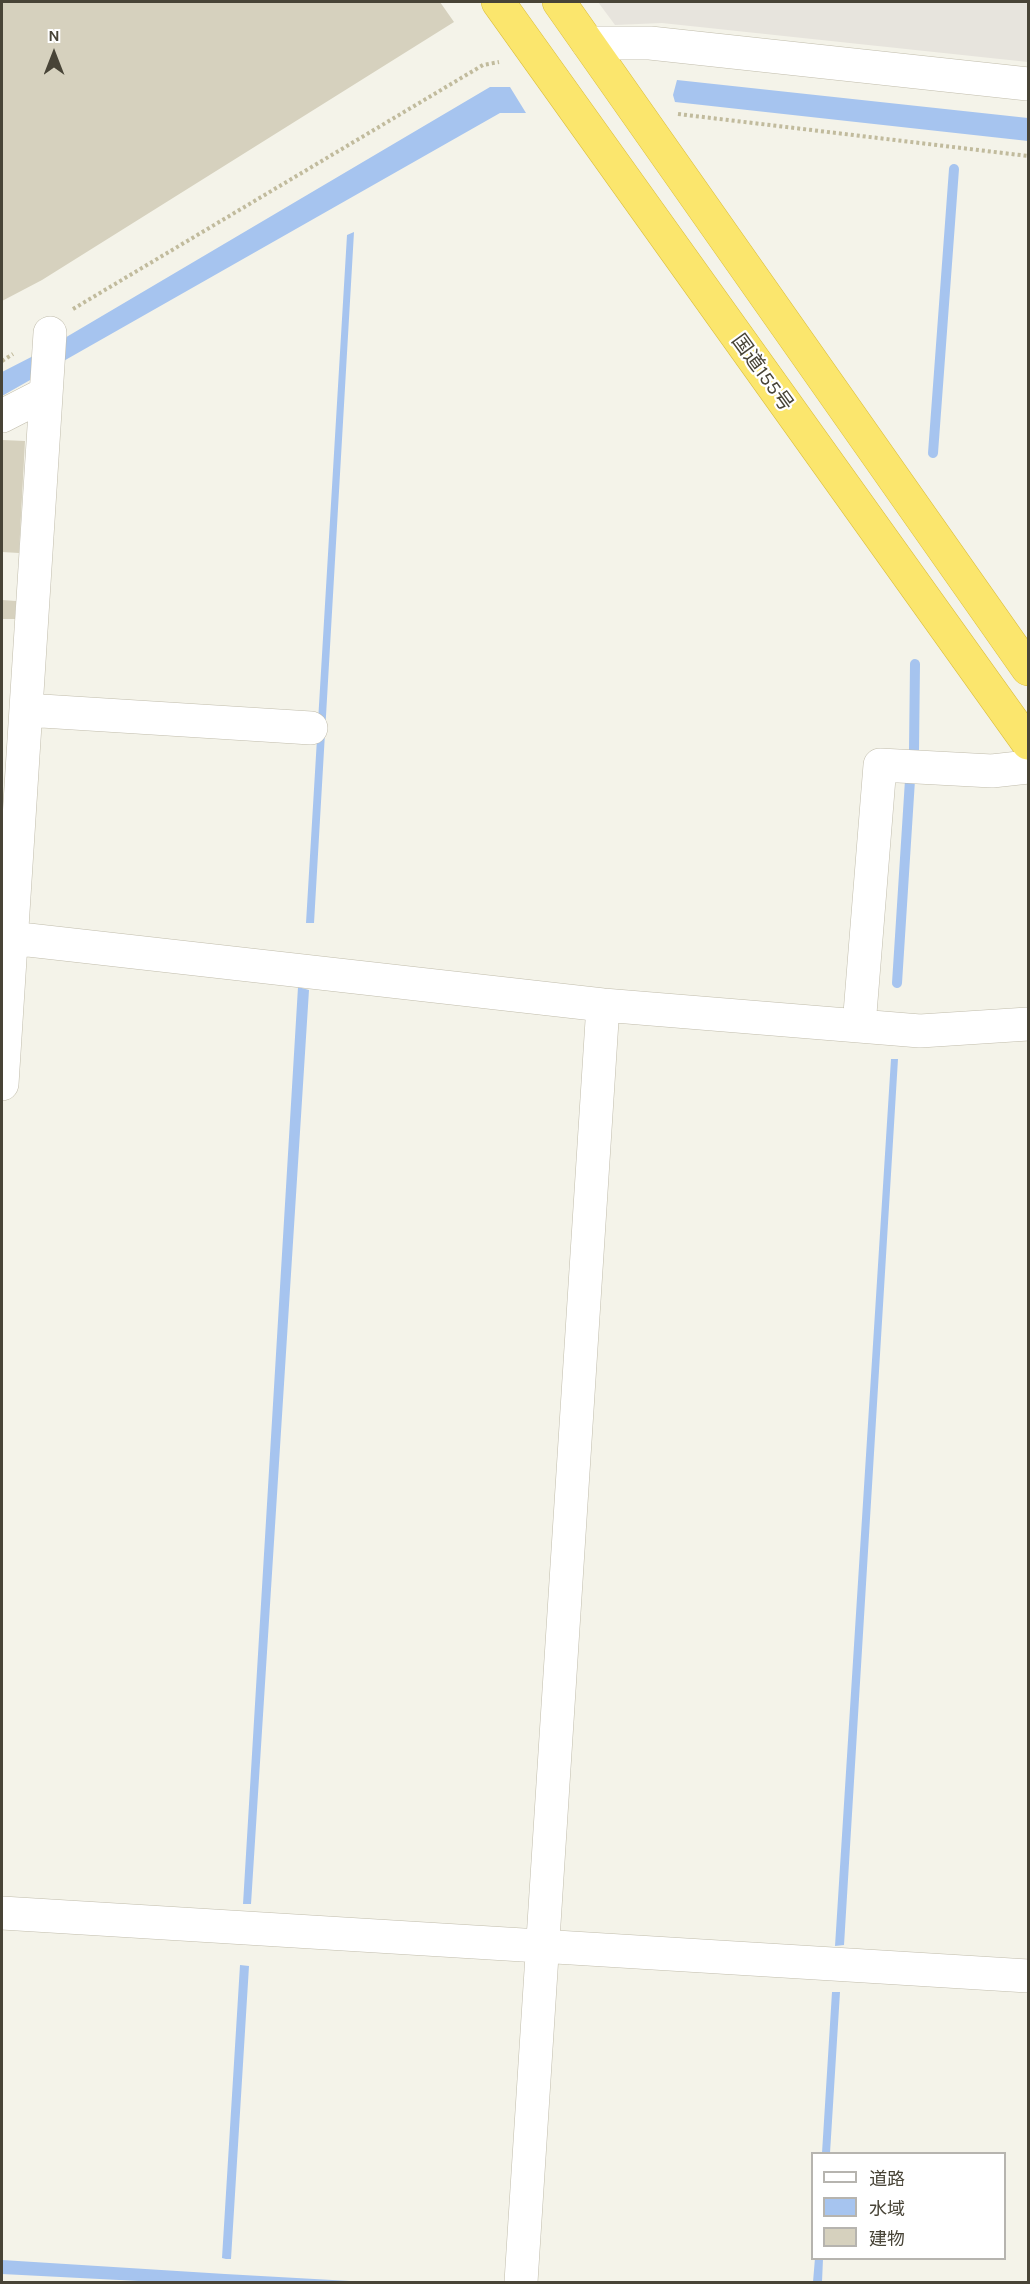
<!DOCTYPE html>
<html>
<head>
<meta charset="utf-8">
<style>
  body { margin:0 }
  #map { position:relative; width:1030px; height:2284px; overflow:hidden; background:#f4f3e9; font-family:Karla,"Noto Sans JP",sans-serif }
  canvas { display:block }
  .frame { position:absolute; inset:0; border:3px solid #484437; pointer-events:none }
  .legend { position:absolute; left:811px; top:2152px; width:195px; height:108px; box-sizing:border-box; background:#fff; border:2px solid #b6b4af; margin:0; padding:8px 10px; list-style:none; font-size:18px; color:#484437 }
  .legend li { display:flex; align-items:center; gap:12px; height:30px }
  .legend b { width:30px; border:2px solid #b6b4af }
  .north { position:absolute; left:24px; top:24px; width:60px; height:60px; -webkit-text-stroke:4px #fff; paint-order:stroke; rotate:0deg; font-size:16px; font-weight:700; line-height:24px; text-align:center; color:#484437 }
  .north::after { content:''; display:block; margin:auto; width:21px; height:27px; background:#484437; clip-path:polygon(50% 0,100% 100%,50% 72%,0 100%) }
</style>
</head>
<body>
<div id="map">
<canvas width="1030" height="2284"></canvas>
<div class="frame"></div>
<ul class="legend">
<li><b style="height:8px;background:#fff"></b>道路</li>
<li><b style="height:16px;background:#a6c4ef"></b>水域</li>
<li><b style="height:16px;background:#d6d1be"></b>建物</li>
</ul>
<div class="north">N</div>
</div>
<script>
const ctx = document.querySelector('canvas').getContext('2d');
ctx.lineJoin = 'round';
function paint(path, color) {
  ctx.fillStyle = color;
  ctx.fill(path, 'evenodd');
}
function toPath(rows) {
  const path = new Path2D();
  for (const r of rows) {
    path.moveTo(r[0], r[1]);
    for (let i = 2; i < r.length; i += 2) path.lineTo(r[i], r[i + 1]);
  }
  return path;
}
function trace(path, color, width, dash) {
  ctx.strokeStyle = color;
  ctx.lineWidth = width;
  ctx.lineCap = dash ? 'butt' : 'round';
  ctx.setLineDash(dash || []);
  ctx.stroke(path);
}
function drawText(font, color, halo, rows, align = 'center') {
  ctx.font = font + ' Karla,"Noto Sans JP",sans-serif';
  ctx.lineWidth = 4.5;
  ctx.setLineDash([]);
  ctx.textBaseline = 'middle';
  ctx.strokeStyle = halo;
  ctx.fillStyle = color;
  for (const [text, x, y, turn = 0] of rows) {
    ctx.save();
    ctx.translate(x, y);
    ctx.rotate((+turn || 0) * Math.PI / 180);
    ctx.textAlign = isNaN(turn) ? turn : align;
    if (halo) ctx.strokeText(text, 0, 0);
    ctx.fillText(text, 0, 0);
    ctx.restore();
  }
}
paint(toPath([
  [598,2,1028,2,1028,62,662,23,615,25]
]), '#e7e4dd');
paint(toPath([
  [677,80,1028,118,1028,141,675,102,673,95],
  [490,87,510,87,526,113,500,113,2,396,2,372,41,352],
  [354,232,314,923,306,923,347,235],
  [298,987,309,990,251,1904,243,1904],
  [891,1059,898,1059,844,1945,835,1946],
  [240,1965,249,1966,231,2259,226,2259,222,2258],
  [832,1992,840,1992,830,2153,822,2153],
  [815,2258,823,2259,822,2282,813,2282],
  [2,2260,225,2274,368,2282,158,2282,2,2274]
]), '#a6c4ef');
trace(toPath([
  [933,453,954,169],
  [914,750,915,664],
  [897,983,910,780]
]), '#a6c4ef', 10);
paint(toPath([
  [2,2,440,2,454,22,42,280,2,301],
  [2,440,25,441,19,553,2,552],
  [2,600,16,601,15,619,2,619]
]), '#d6d1be');
const minor = toPath([
  [588,43,650,43,1028,84],
  [2,416,45,394],
  [26,710,311,728],
  [2,937,603,1005,920,1031,1028,1024],
  [859,1026,880,765,992,771,1028,767],
  [2,1084,50,333],
  [2,1913,1028,1976],
  [521,2282,603,1005]
]);
const highway = toPath([
  [498,2,1028,743],
  [559,2,1028,669]
]);
trace(minor, '#c0bcab', 34);
trace(highway, '#dbbe3c', 34);
trace(toPath([
  [678,114,1028,156],
  [73,309,483,65,499,62],
  [2,361,13,354]
]), '#c1bb9d', 4, [3, 3]);
trace(minor, '#fff', 33);
trace(highway, '#fbe66d', 33);
drawText('20px', '#484437', '#fff', [
  ["国道155号",762,373,54]
]);
</script>
</body>
</html>
